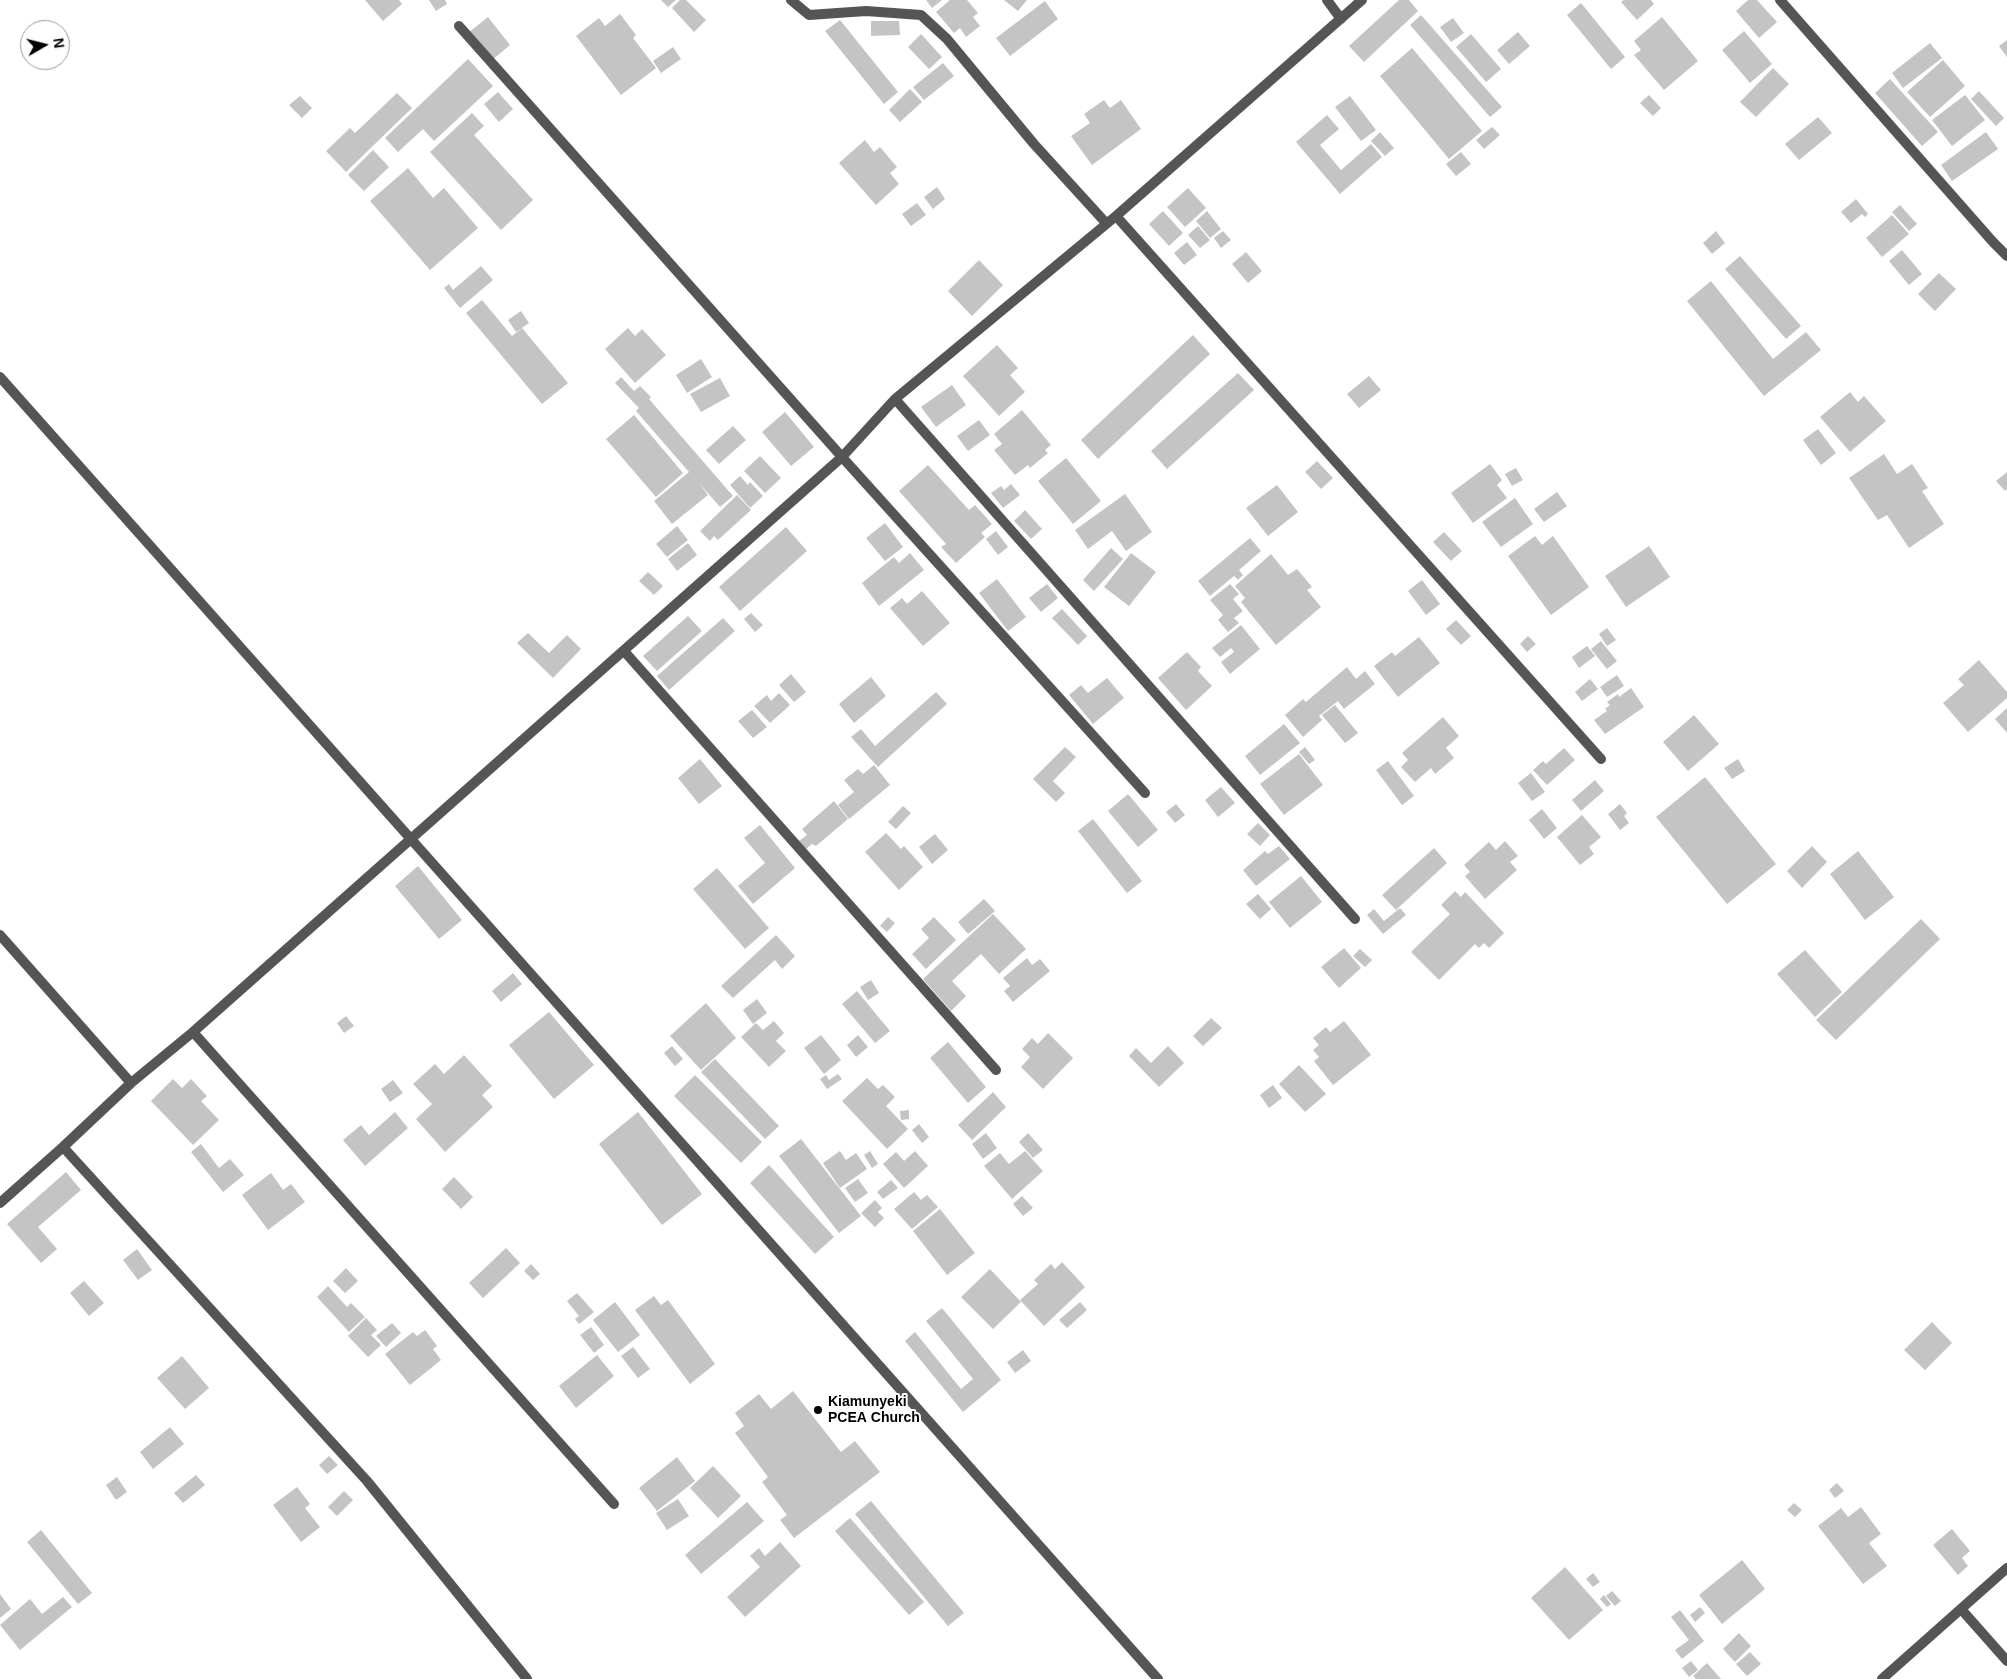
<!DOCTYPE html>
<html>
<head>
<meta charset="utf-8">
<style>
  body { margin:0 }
  #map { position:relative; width:2007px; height:1679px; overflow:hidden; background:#fff; font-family:Helvetica,sans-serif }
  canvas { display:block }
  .north { position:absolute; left:20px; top:20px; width:50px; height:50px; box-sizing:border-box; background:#fff; border:1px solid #999; border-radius:50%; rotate:82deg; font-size:14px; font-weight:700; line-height:20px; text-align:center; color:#000 }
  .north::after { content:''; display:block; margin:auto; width:18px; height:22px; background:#000; clip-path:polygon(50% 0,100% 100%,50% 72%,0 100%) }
</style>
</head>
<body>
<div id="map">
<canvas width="2007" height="1679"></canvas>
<div class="north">N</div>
</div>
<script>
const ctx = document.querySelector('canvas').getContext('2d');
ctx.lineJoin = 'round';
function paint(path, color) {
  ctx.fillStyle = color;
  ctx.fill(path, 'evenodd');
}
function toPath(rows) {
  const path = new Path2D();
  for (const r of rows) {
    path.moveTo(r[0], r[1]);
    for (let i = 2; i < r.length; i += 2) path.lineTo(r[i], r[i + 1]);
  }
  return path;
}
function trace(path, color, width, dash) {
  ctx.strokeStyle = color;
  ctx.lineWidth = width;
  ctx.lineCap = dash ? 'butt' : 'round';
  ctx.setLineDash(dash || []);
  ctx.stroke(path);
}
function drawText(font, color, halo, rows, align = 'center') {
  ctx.font = font + ' Helvetica,sans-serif';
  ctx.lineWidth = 4;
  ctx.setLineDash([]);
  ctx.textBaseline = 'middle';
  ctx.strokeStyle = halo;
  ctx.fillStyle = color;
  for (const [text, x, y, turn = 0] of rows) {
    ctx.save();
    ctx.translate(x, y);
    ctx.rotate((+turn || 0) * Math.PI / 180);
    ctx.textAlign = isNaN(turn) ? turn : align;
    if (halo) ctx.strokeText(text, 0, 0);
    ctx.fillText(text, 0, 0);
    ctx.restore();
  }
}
paint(toPath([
  [365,0,399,0,402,4,383,21],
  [429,0,445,0,447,4,436,11],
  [661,0,676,0,668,7],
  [680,0,686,0,706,20,694,32,672,8],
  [926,0,942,0,932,8],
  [950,0,967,0,978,13,973,17,980,26,966,37,960,28,954,33,936,12],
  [1004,0,1027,0,1018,11],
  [1399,0,1409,0,1418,11,1364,62,1349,46],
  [1624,0,1651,0,1654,4,1637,20,1621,2],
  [1748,0,1757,0,1777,22,1759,38,1736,11],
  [1045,1,1058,19,1010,56,996,38],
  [1581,3,1625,57,1611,69,1567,15],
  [620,14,636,35,633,38,656,68,621,95,576,36,599,18,605,26],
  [1421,15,1502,107,1490,117,1410,25],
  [488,17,510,45,491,61,468,33],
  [1662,17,1698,61,1664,90,1634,55,1641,50,1634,41],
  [1453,18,1464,33,1451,42,1440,27],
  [840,20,898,92,884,104,825,31],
  [871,21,899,21,900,35,871,36],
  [1744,31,1772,64,1750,83,1722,50],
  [1518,32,1530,46,1509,64,1497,50],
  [921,34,942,57,929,69,908,47],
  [1471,34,1501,69,1486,82,1456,47],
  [2007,40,2007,57,1999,46],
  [1930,43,1942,58,1903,88,1892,73],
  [673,47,681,59,661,73,653,61],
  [1412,48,1482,131,1449,159,1380,76],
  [468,59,493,86,434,141,423,129,398,152,385,138],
  [1943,60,1965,86,1930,117,1907,92],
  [943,63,954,76,924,100,913,87],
  [1773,68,1789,84,1756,117,1740,102],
  [1890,79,1938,132,1922,146,1875,93],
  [910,89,922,102,900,122,889,110],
  [1979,91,2004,118,1996,126,1971,99],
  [498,92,513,109,499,122,484,104],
  [397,93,412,108,346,172,326,151,350,128,355,133],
  [1649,95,1661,108,1653,116,1640,103],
  [1965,95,1985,120,1952,146,1932,120],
  [300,96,312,108,302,118,289,105],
  [1350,96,1376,130,1361,141,1335,107],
  [1104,100,1110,108,1121,100,1141,129,1092,165,1071,136,1090,123,1084,114],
  [472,113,484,126,474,135,533,200,501,230,430,152],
  [1327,115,1339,129,1320,145,1341,170,1371,144,1382,157,1340,194,1296,142],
  [1818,117,1832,133,1799,160,1785,144],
  [1492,127,1500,135,1484,149,1476,140],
  [1380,132,1394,148,1385,156,1371,141],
  [1986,132,1998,149,1952,181,1941,165],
  [865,140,874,152,880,147,897,167,890,173,899,184,876,205,839,163],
  [373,150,389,167,364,191,348,175],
  [1461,152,1471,164,1456,176,1446,164],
  [408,168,433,198,444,188,478,228,430,270,370,201],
  [937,187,945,199,933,209,924,197],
  [1188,188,1206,208,1185,227,1167,207],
  [1856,199,1868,214,1865,217,1862,214,1851,223,1841,212],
  [917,203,926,215,911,226,902,214],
  [1900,205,1917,224,1909,231,1892,212],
  [1163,211,1183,233,1169,246,1149,224],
  [1207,211,1221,229,1210,238,1196,221],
  [1892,215,1909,234,1882,257,1866,238],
  [1198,226,1210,240,1200,248,1188,235],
  [1223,231,1231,240,1221,248,1214,238],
  [1716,231,1725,243,1712,254,1703,243],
  [1187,242,1197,255,1184,265,1174,253],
  [1902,250,1922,274,1909,285,1889,261],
  [1246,252,1262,271,1248,283,1232,264],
  [1740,256,1801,326,1786,339,1725,269],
  [979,260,1003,285,972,316,948,291],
  [481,266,493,280,460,308,444,288,449,284,453,290],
  [1939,273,1956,289,1935,311,1918,294],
  [1711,281,1773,359,1806,332,1821,350,1764,396,1687,301],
  [482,300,512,336,522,328,568,383,542,404,466,313],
  [521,311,529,323,516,332,508,320],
  [628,328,635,336,642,329,666,355,635,383,605,349],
  [1193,335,1210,354,1098,459,1081,440],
  [997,345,1018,368,1010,375,1025,392,999,416,963,376],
  [701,359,712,377,687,393,676,375],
  [1238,373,1254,390,1167,469,1151,451],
  [1369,376,1381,390,1359,408,1347,394],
  [621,377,634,391,640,386,651,397,649,399,733,496,720,507,699,483,708,495,672,524,654,501,689,472,636,411,639,408,615,383],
  [720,378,730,396,701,412,690,394],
  [952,385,966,405,936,427,921,407],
  [1850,392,1858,402,1864,396,1886,421,1850,452,1820,417],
  [1022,410,1051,445,1045,450,1048,453,1030,468,1028,465,1015,475,994,450,1002,444,994,434],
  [785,412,814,447,791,466,762,432],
  [634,415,683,473,656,497,606,439],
  [979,420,990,435,968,451,957,436],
  [733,426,746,440,719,464,706,450],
  [1818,429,1836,453,1821,465,1803,440],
  [1884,454,1897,474,1912,464,1928,488,1922,491,1944,524,1909,548,1887,515,1878,520,1849,478],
  [760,456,781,478,765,493,744,471],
  [1066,458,1101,501,1073,524,1038,481],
  [1317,461,1333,478,1321,489,1305,472],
  [1490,464,1502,480,1497,485,1507,498,1473,523,1451,493],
  [928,465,969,510,975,505,992,524,981,533,985,537,956,563,941,547,946,544,899,491],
  [1516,468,1523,480,1512,486,1505,474],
  [2007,472,2007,489,2005,491,1996,481],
  [740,476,748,485,750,482,763,496,750,508,730,485],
  [1011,484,1020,495,1003,508,991,493,1001,486,1004,490],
  [1277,485,1298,512,1268,536,1246,508],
  [1557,492,1567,506,1544,522,1534,509],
  [1125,494,1152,532,1126,551,1112,531,1088,549,1075,530],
  [737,495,751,510,718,540,714,536,710,541,700,531],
  [1515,498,1533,524,1501,547,1482,522],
  [1025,510,1042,529,1031,539,1014,521],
  [885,523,903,547,885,561,866,538],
  [677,526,688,540,667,557,656,544],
  [786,527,807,551,740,611,719,587],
  [996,531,1008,547,998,555,986,539],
  [1444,532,1462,551,1451,561,1433,542],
  [1535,536,1542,545,1553,536,1589,587,1551,615,1508,556],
  [1250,538,1261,551,1239,570,1243,575,1238,580,1234,576,1210,596,1198,581],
  [688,543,697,555,677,571,668,559],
  [1649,546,1670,577,1626,607,1605,576],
  [1111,548,1123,559,1094,591,1083,580],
  [910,553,924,570,879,606,862,583,894,557,899,563],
  [1131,553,1156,572,1129,606,1104,587],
  [1271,554,1288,575,1297,569,1312,587,1307,590,1321,607,1276,645,1241,602,1245,598,1235,586],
  [648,572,663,586,654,595,639,581],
  [997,579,1026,617,1008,631,979,593],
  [1422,580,1440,604,1426,615,1408,591],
  [1047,584,1058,598,1041,612,1029,598],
  [1230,584,1239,594,1233,599,1243,611,1234,618,1239,623,1228,632,1218,620,1223,615,1210,600],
  [922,591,950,623,923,646,890,608,902,598,907,604],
  [1062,609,1087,636,1078,645,1052,618],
  [751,613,763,625,755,632,744,619],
  [688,616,702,631,657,671,643,656],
  [723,618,735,631,669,690,657,676],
  [1456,620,1471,636,1461,645,1446,629],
  [1241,625,1260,649,1230,674,1221,662,1234,652,1231,648,1220,657,1212,648],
  [1607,628,1616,640,1607,646,1599,634],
  [528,633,549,653,567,635,581,649,553,678,517,643],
  [1528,636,1536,644,1527,652,1520,644],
  [1419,637,1440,663,1398,697,1374,666,1392,652,1395,656],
  [1601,641,1617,661,1607,669,1591,649],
  [1587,646,1595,656,1579,668,1572,657],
  [1187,652,1201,667,1198,671,1212,686,1186,710,1158,678],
  [1979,660,2007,692,2007,698,1968,732,1943,703,1964,685,1958,679],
  [1347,667,1356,679,1365,671,1375,684,1344,709,1338,701,1319,716,1322,720,1303,737,1285,715,1303,699,1306,702],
  [791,674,806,692,794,702,779,685],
  [1617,675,1624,686,1607,697,1600,687],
  [871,677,886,696,854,723,839,704],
  [1107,678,1124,698,1093,724,1069,695,1081,685,1088,693],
  [1590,679,1598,689,1582,701,1575,692],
  [1631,688,1644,707,1605,734,1594,720,1607,711,1605,709,1610,705,1607,702,1618,694,1619,697],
  [936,692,947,704,878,767,851,737,861,729,875,746],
  [779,693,790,705,770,723,754,706,767,695,771,701],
  [1335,705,1358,733,1345,743,1322,715],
  [2007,708,2007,733,1995,719],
  [752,710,767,727,753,738,738,721],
  [1694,715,1719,744,1688,771,1663,742],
  [1443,717,1459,736,1446,748,1454,758,1435,774,1431,768,1415,782,1401,767,1408,760,1402,753],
  [1284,724,1300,743,1260,775,1245,756],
  [1065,747,1076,757,1053,781,1065,793,1056,802,1033,779],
  [1305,747,1315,760,1309,764,1299,752],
  [1564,748,1575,760,1547,785,1533,770,1543,761,1546,764],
  [1299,754,1323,785,1284,815,1260,784],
  [700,759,722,786,699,804,678,778],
  [1738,759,1745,771,1732,779,1724,768],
  [1388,761,1414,796,1402,805,1376,770],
  [874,765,890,785,849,819,838,805,854,792,844,780,858,769,863,774],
  [1531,773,1545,792,1532,801,1518,783],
  [1705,777,1776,864,1727,904,1656,817],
  [1595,780,1604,791,1581,811,1572,800],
  [1221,787,1235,803,1218,817,1205,800],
  [1128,794,1158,830,1138,847,1108,811],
  [834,801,848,819,816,846,812,844,806,849,799,841,807,835,802,829],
  [1176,804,1185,815,1175,823,1166,812],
  [1620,804,1627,813,1624,816,1629,823,1620,830,1608,814],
  [903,806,911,813,896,829,888,822],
  [1542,809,1557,828,1544,839,1529,820],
  [1582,815,1601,837,1589,847,1594,854,1580,865,1557,837],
  [1093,819,1142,881,1127,893,1078,831],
  [1258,823,1270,835,1260,846,1247,834],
  [760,825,795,868,753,904,738,886,765,863,744,838],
  [886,833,901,849,904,846,923,867,899,890,865,852],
  [935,834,948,850,932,864,919,847],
  [1505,841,1518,856,1510,862,1517,870,1485,899,1465,876,1470,872,1464,865,1489,842,1496,850],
  [1279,846,1290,859,1256,886,1243,870,1265,851,1268,854],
  [1812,846,1827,862,1802,888,1787,871],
  [1434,848,1447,863,1396,910,1382,895],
  [1858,851,1894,897,1865,920,1830,874],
  [418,866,462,920,439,939,395,886],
  [717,868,769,928,745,949,693,889],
  [1301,876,1322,902,1290,928,1269,902],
  [1455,891,1461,897,1465,892,1504,933,1489,948,1484,943,1479,948,1475,944,1439,980,1411,952,1450,914,1441,905],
  [1258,894,1271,909,1260,919,1246,904],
  [984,899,995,911,968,934,958,922],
  [1400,908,1406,915,1383,934,1367,915,1374,909,1384,921],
  [993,914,1026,949,999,974,981,954,952,981,966,996,951,1011,923,979],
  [888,917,895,923,887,932,880,926],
  [934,917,956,940,926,969,912,954,929,938,921,929],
  [1921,919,1940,939,1836,1040,1816,1020],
  [776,935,795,956,782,969,775,960,733,998,721,986],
  [1344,948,1361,968,1339,988,1321,967],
  [1360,949,1372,960,1365,967,1353,956],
  [1805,950,1842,992,1815,1017,1777,974],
  [1027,958,1032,965,1040,959,1050,971,1013,1002,1004,991,1010,986,1003,978],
  [513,973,522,984,501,1002,492,991],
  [871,980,879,993,868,1000,860,987],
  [857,991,890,1031,875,1043,842,1004],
  [757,999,767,1013,753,1024,743,1010],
  [706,1003,736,1038,701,1070,670,1036],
  [549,1012,594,1065,554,1099,509,1045],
  [346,1016,354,1026,344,1033,337,1023],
  [1211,1018,1222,1028,1203,1046,1193,1036],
  [774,1021,784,1033,776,1041,786,1051,769,1067,741,1037,756,1023,763,1030],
  [1344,1021,1371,1055,1333,1085,1314,1061,1319,1057,1313,1050,1319,1045,1313,1038,1326,1027,1330,1032],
  [1048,1033,1073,1058,1043,1089,1021,1067,1030,1057,1022,1049,1032,1038,1038,1044],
  [821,1035,841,1060,824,1074,804,1048],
  [858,1035,868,1047,856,1057,847,1045],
  [948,1042,986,1087,968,1103,930,1058],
  [672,1046,683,1059,675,1066,664,1053],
  [1168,1046,1184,1063,1159,1087,1129,1056,1136,1048,1151,1063],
  [464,1055,492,1086,482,1095,493,1107,445,1152,416,1119,432,1104,413,1084,435,1064,444,1074],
  [715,1059,779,1126,765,1139,701,1072],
  [1299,1065,1326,1094,1305,1112,1279,1084],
  [838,1074,842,1079,827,1089,820,1079,826,1075,829,1080],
  [695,1075,762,1142,741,1163,674,1096],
  [867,1078,878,1089,883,1085,895,1097,886,1106,908,1129,887,1149,842,1101],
  [173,1079,182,1088,191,1079,207,1096,201,1101,219,1120,193,1145,151,1101],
  [393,1080,403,1093,390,1102,381,1089],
  [1273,1085,1282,1098,1269,1108,1260,1095],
  [993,1092,1006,1107,972,1140,958,1125],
  [909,1110,909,1119,901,1120,900,1111],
  [395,1112,408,1128,365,1166,343,1140,361,1125,369,1135],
  [638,1112,702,1194,662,1225,599,1144],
  [919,1124,929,1137,922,1143,912,1130],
  [986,1133,997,1148,983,1159,972,1144],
  [1028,1133,1043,1150,1033,1158,1019,1142],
  [801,1139,861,1216,839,1233,779,1156],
  [201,1144,219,1168,230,1159,244,1175,223,1192,191,1152],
  [840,1151,846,1160,856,1153,867,1169,840,1188,823,1163],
  [870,1151,878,1164,872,1168,864,1155],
  [915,1151,928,1166,904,1188,883,1164,896,1152,904,1161],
  [1025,1151,1043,1171,1012,1199,984,1166,1000,1153,1009,1164],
  [769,1165,834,1237,815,1254,750,1183],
  [66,1172,81,1190,38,1227,57,1249,41,1263,7,1224],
  [271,1173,283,1190,291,1184,305,1202,268,1230,242,1195],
  [454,1177,473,1197,461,1209,442,1189],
  [858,1179,868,1193,855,1202,845,1188],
  [891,1180,898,1188,883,1199,877,1192],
  [914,1192,921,1200,927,1195,938,1207,912,1229,894,1209],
  [1022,1196,1033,1208,1023,1216,1013,1204],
  [875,1200,882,1208,878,1212,884,1218,875,1227,861,1213],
  [940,1209,975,1253,947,1275,913,1231],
  [506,1248,520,1263,483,1298,469,1283],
  [137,1249,152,1270,138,1280,123,1260],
  [1062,1262,1085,1287,1044,1326,1020,1300,1038,1284,1034,1280,1051,1264,1055,1269],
  [531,1264,540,1274,533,1280,524,1271],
  [346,1268,358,1281,345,1293,333,1281],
  [990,1269,1021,1302,993,1329,961,1297],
  [84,1281,104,1303,89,1316,70,1293],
  [328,1286,347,1307,351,1303,365,1317,349,1332,317,1297],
  [577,1293,594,1312,579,1324,575,1319,579,1316,567,1301],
  [654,1296,661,1305,668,1300,715,1364,690,1384,635,1310],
  [615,1302,640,1335,618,1352,593,1320],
  [1080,1302,1087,1310,1067,1328,1059,1320],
  [942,1308,1001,1380,963,1412,905,1341,915,1332,961,1389,973,1379,926,1321],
  [366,1318,377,1330,371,1335,381,1345,368,1357,348,1336],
  [1932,1322,1952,1343,1925,1370,1904,1350],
  [392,1323,401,1333,386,1347,376,1336],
  [591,1327,604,1345,594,1353,580,1335],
  [425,1330,437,1346,433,1349,441,1360,410,1385,385,1354,413,1332,417,1336],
  [633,1347,650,1369,638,1378,621,1356],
  [1023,1350,1031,1361,1015,1373,1007,1362],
  [597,1355,614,1376,576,1408,559,1386],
  [182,1356,209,1388,185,1409,157,1378],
  [793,1391,841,1452,855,1441,880,1472,794,1538,780,1520,787,1515,762,1482,768,1477,735,1433,744,1426,735,1413,759,1394,771,1409],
  [170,1427,184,1444,153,1469,140,1452],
  [329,1456,338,1465,327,1474,319,1465],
  [677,1457,695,1481,657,1511,639,1488],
  [713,1466,741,1496,718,1518,690,1488],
  [196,1475,205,1485,183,1503,174,1493],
  [117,1477,127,1492,116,1500,106,1485],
  [1837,1483,1844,1491,1835,1498,1829,1490],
  [297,1487,310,1504,305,1508,320,1527,301,1542,273,1505],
  [344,1491,353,1500,337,1516,328,1507],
  [678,1499,689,1516,667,1530,656,1513],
  [871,1501,964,1613,948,1626,855,1514],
  [747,1502,764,1521,701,1574,685,1555],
  [1794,1503,1802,1510,1795,1517,1787,1510],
  [1861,1507,1881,1534,1869,1543,1887,1566,1863,1584,1818,1526,1841,1508,1848,1517],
  [850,1518,924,1602,909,1615,835,1531],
  [1952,1529,1970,1551,1962,1558,1968,1566,1958,1575,1933,1545],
  [41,1530,92,1593,78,1604,27,1542],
  [780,1542,801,1566,745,1617,727,1597,760,1567,750,1556,759,1548,765,1556],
  [1742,1560,1765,1589,1722,1624,1699,1595],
  [1565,1567,1603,1610,1569,1640,1531,1598],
  [1593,1573,1600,1582,1593,1587,1586,1579],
  [1612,1591,1621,1601,1615,1606,1606,1596],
  [0,1594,11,1609,0,1618],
  [1604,1595,1611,1604,1607,1607,1600,1599],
  [63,1597,72,1607,20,1650,0,1625,30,1599,42,1614],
  [1700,1607,1705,1613,1695,1622,1690,1615],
  [1680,1610,1704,1641,1682,1659,1675,1650,1689,1640,1671,1617],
  [1739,1633,1751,1646,1735,1662,1723,1649],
  [1750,1652,1761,1664,1747,1676,1736,1664],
  [1691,1661,1698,1670,1689,1677,1682,1668],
  [1707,1663,1721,1679,1696,1679,1693,1676]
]), '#c4c4c4');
trace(toPath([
  [791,0,809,15,866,11,921,15,947,39,1034,144,1106,223],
  [1327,0,1341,19],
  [1780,0,1993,242,2007,256],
  [459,26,842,457,1145,793],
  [1116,216,1601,759],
  [0,377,1158,1679],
  [895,399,1355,919],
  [624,651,996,1070],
  [0,935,131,1083],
  [193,1032,614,1504],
  [63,1147,367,1481,527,1679],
  [0,1203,63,1147,131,1083,193,1032,842,457,895,399,1116,216,1362,0],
  [1961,1609,2007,1661],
  [1882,1679,2007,1568]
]), '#555', 10);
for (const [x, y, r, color] of [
  [818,1410,5,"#000"]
]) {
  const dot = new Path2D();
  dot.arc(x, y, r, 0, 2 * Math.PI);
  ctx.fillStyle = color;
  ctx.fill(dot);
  trace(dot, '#fff', 2);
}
drawText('bold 14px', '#000', '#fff', [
  ["Kiamunyeki",828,1402],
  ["PCEA Church",828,1418]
], 'left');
</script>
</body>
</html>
